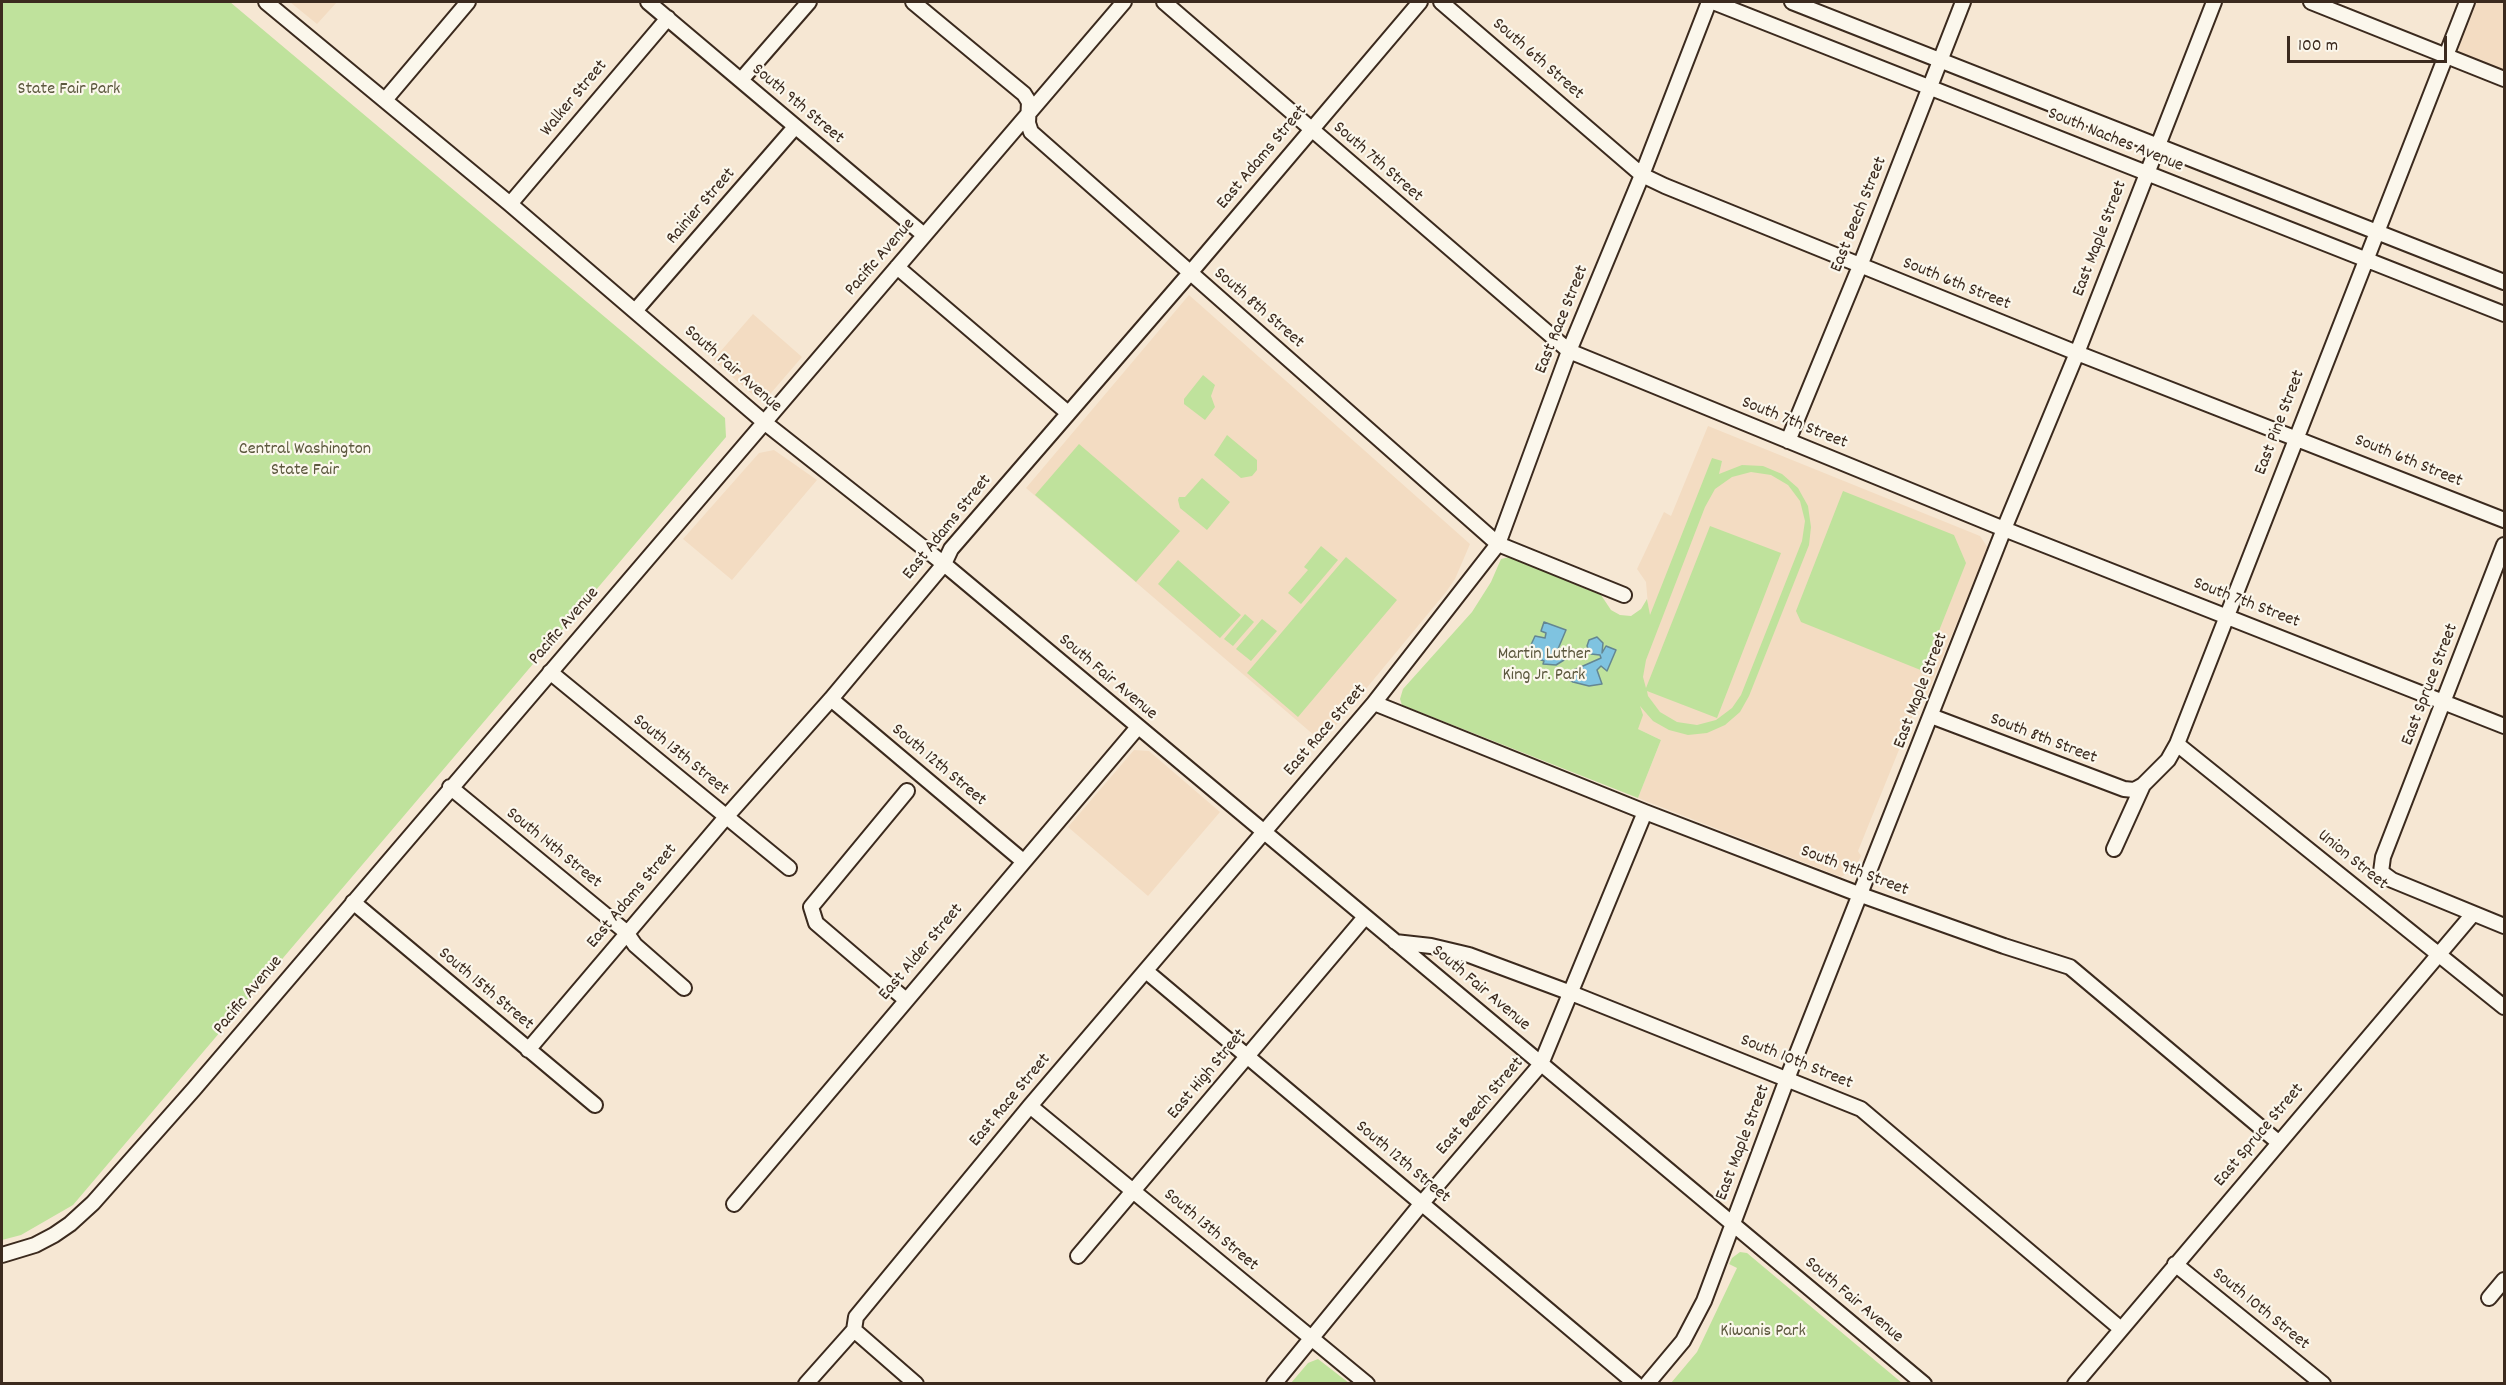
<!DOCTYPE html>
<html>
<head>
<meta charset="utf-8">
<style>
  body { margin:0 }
  #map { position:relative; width:2506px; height:1385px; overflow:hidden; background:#f6e7d3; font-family:Dekko,sans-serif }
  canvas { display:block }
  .frame { position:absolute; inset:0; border:3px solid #3b2a1e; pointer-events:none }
  .scale { position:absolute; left:2287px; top:36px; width:160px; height:27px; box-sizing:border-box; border:3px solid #3b2a1e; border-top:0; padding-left:8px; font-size:18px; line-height:21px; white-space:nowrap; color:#3b2a1e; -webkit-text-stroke:4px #fbf7ec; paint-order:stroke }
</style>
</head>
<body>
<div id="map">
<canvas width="2506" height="1385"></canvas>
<div class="frame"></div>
<div class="scale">100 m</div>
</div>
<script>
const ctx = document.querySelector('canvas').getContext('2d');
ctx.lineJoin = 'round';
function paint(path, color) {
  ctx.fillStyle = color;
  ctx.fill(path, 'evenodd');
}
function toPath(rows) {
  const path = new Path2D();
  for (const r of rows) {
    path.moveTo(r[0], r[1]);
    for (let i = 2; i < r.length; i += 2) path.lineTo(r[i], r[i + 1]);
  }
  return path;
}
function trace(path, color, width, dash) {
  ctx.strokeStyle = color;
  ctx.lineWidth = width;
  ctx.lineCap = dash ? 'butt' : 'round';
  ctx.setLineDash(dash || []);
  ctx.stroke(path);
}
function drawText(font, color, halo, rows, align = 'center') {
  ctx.font = font + ' Dekko,sans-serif';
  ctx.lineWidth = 4.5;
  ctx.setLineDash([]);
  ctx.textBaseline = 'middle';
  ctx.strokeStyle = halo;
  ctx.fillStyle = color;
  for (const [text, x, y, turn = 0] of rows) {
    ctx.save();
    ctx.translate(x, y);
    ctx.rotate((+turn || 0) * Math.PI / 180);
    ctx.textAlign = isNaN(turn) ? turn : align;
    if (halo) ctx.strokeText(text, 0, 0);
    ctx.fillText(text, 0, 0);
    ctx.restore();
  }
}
paint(toPath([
  [290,2,337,2,317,24],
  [2477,2,2504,2,2504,71,2457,52],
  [1189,295,1470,544,1455,579,1446,592,1322,742,1026,488],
  [753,314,802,357,771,393,760,397,753,395,713,360],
  [1708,426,1980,536,1988,548,1927,695,1922,693,1858,851,1861,856,1855,868,1841,877,1638,798,1661,740,1638,729,1633,688,1649,617,1646,582,1637,569,1664,512,1671,516],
  [774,450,817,480,732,580,683,539,759,453],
  [1134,750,1149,751,1220,812,1148,896,1068,827]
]), '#f3dcc2');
paint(toPath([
  [2,2,230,2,725,418,726,437,73,1205,21,1235,2,1240],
  [1203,375,1215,385,1211,396,1215,407,1205,420,1184,404,1184,399],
  [1227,435,1257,460,1257,470,1252,476,1241,478,1214,455],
  [1079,444,1180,531,1136,582,1035,495],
  [1712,458,1722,461,1719,474,1742,465,1763,466,1782,474,1798,488,1808,506,1811,527,1809,545,1749,696,1740,712,1725,725,1707,733,1688,735,1669,730,1653,721,1640,706,1643,715,1638,729,1661,740,1638,798,1402,705,1400,699,1403,689,1472,612,1491,582,1501,559,1509,557,1601,595,1611,610,1620,615,1631,616,1641,609,1647,599,1650,615],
  [1751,472,1771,475,1788,485,1800,501,1805,521,1802,541,1741,695,1732,708,1716,720,1697,725,1677,722,1660,712,1648,696,1647,691,1717,718,1781,553,1710,526,1646,688,1643,677,1646,660,1705,507,1715,489,1732,477],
  [1202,478,1230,502,1207,530,1180,508,1178,500,1179,497,1185,497],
  [1843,491,1954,535,1966,563,1923,671,1801,622,1796,611],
  [1321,546,1338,560,1301,604,1288,593,1308,570,1304,567],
  [1346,557,1397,600,1298,717,1247,673],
  [1178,560,1241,615,1220,638,1158,584],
  [1245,614,1254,622,1233,646,1224,639],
  [1262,619,1277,631,1251,661,1236,649],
  [1740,1252,1747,1253,1902,1383,1671,1383,1697,1352,1737,1268,1729,1264,1732,1258],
  [1318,1359,1349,1383,1291,1383,1308,1363]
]), '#bfe29c');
const water = toPath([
  [1544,622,1566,630,1558,649,1563,653,1564,660,1556,665,1543,664,1544,661,1536,658,1539,651,1530,647,1535,636,1545,638,1546,633,1541,631,1544,622],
  [1597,637,1603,643,1602,653,1606,646,1616,650,1607,671,1601,666,1597,670,1602,684,1589,686,1573,682,1568,679,1574,670,1601,658,1600,655,1591,654,1587,646,1589,640,1597,637]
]);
paint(water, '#7fc3e0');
trace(water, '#648692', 1.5);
const minor = toPath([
  [266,2,510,204,764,422,944,564,1924,1384],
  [648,2,924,235],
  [913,2,1024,94,1029,102,1028,123,1031,132,1498,544,1624,595],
  [1164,2,1569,351,2004,529,2504,726],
  [1441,2,1642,175,1665,186,2077,353,2504,520],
  [1713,2,2504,314],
  [1792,2,2504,282],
  [2311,2,2504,79],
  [741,80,809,2],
  [385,100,468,2],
  [510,204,668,18],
  [897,267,1068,413],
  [635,311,795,127],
  [1788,441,1860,266,1963,2],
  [2504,545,2383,857,2381,872,2392,880,2504,926],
  [550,672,789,868],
  [831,699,1023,861],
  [1374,703,1645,812,1861,895,2004,946,2070,967,2278,1142],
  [1931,716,2124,789,2134,790,2143,785],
  [2177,744,2504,1007],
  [450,787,626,932,635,945,684,988],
  [2114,849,2143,785,2168,760,2177,744,2467,2],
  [353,902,595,1105],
  [1395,942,1431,946,1469,955,1571,993,1861,1109,2121,1329],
  [1146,971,1636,1384],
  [906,1000,816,923,811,907,907,791],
  [528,1050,726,817,831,699,944,564,951,549,1190,273,1420,2],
  [1030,1106,1367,1384],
  [734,1204,1138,727],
  [2,1255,35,1245,54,1235,70,1224,93,1203,194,1089,1124,2],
  [1078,1256,1365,917],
  [2175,1264,2323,1384],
  [2489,1298,2504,1280],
  [854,1330,916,1384],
  [806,1384,854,1330,856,1317,1030,1106,1374,703,1498,544,1569,351,1642,175,1709,2],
  [1274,1384,1422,1203,1541,1064,1645,812],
  [1647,1384,1683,1341,1704,1301,1787,1079,2004,529,2077,353,2214,2],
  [2075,1384,2473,914]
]);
trace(minor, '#3b2a1e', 18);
trace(minor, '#fbf7ec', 14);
drawText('18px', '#3b2a1e', '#fbf7ec', [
  ["South 6th Street",1537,60,41],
  ["Walker Street",575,99,-50],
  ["South 9th Street",797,105,40],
  ["South Naches Avenue",2115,141,22],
  ["East Adams Street",1263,158,-50],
  ["South 7th Street",1377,163,41],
  ["Rainier Street",702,207,-49],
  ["East Beech Street",1860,215,-68],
  ["East Maple Street",2101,239,-69],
  ["Pacific Avenue",881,258,-49],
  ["South 6th Street",1956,285,22],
  ["South 8th Street",1258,309,41],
  ["East Race Street",1563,320,-68],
  ["South Fair Avenue",732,370,41],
  ["East Pine Street",2281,423,-69],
  ["South 7th Street",1794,424,22],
  ["South 6th Street",2408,462,22],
  ["East Adams Street",948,528,-51],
  ["South 7th Street",2246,604,21],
  ["Pacific Avenue",565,627,-49],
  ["South Fair Avenue",1107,678,40],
  ["East Spruce Street",2431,685,-69],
  ["East Maple Street",1922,691,-69],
  ["East Race Street",1326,731,-49],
  ["South 8th Street",2043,740,21],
  ["South 13th Street",680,756,39],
  ["South 12th Street",938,766,40],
  ["South 14th Street",553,849,39],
  ["Union Street",2352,861,39],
  ["South 9th Street",1854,872,21],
  ["East Adams Street",633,897,-50],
  ["East Alder Street",922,953,-50],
  ["South Fair Avenue",1480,989,40],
  ["South 15th Street",485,990,40],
  ["Pacific Avenue",249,996,-50],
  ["South 10th Street",1796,1063,22],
  ["East High Street",1208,1075,-50],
  ["East Race Street",1011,1101,-50],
  ["East Beech Street",1481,1107,-49],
  ["East Spruce Street",2260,1136,-50],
  ["East Maple Street",1744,1143,-69],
  ["South 12th Street",1402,1163,40],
  ["South 13th Street",1210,1231,40],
  ["South Fair Avenue",1853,1301,40],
  ["South 10th Street",2260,1310,39]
]);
drawText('18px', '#5c583e', '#fbf7ec', [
  ["State Fair Park",69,91],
  ["Central Washington",305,451],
  ["State Fair",305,472],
  ["Martin Luther",1544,656],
  ["King Jr. Park",1544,677],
  ["Kiwanis Park",1763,1333]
]);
</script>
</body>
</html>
